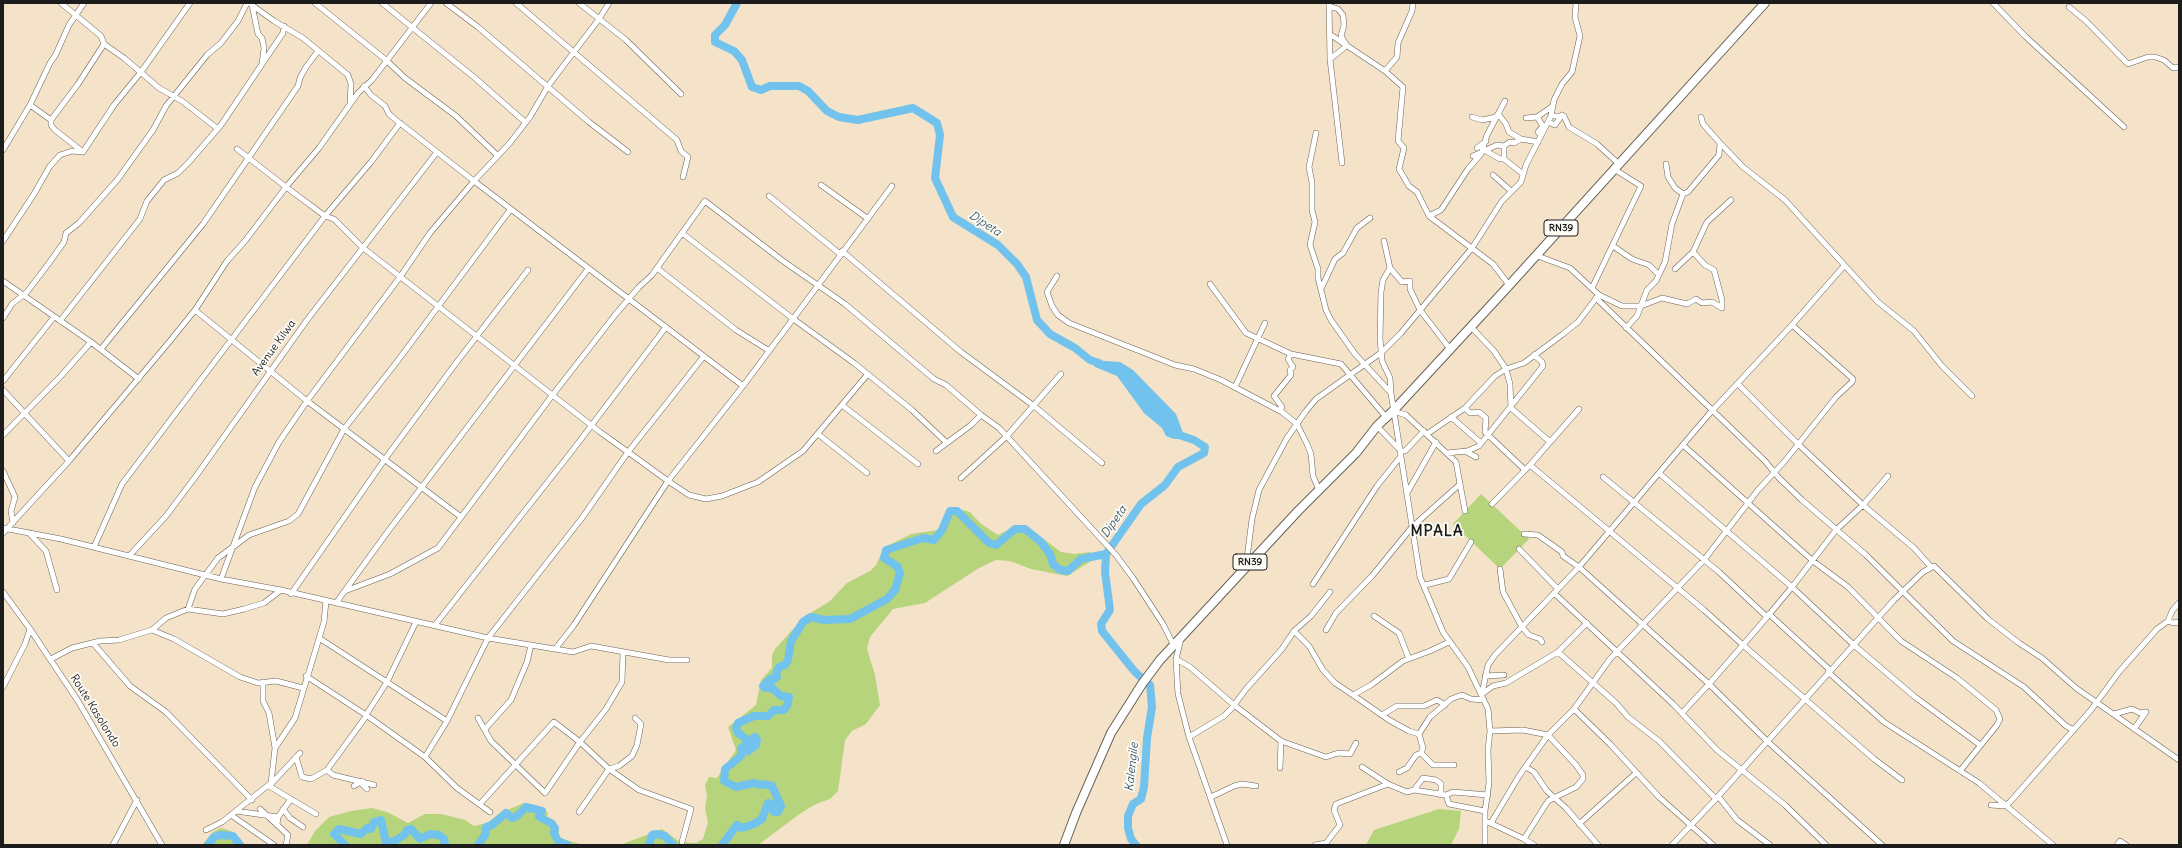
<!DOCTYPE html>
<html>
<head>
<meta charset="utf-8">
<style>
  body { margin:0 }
  #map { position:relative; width:2182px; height:848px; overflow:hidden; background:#f4e3c8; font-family:Delius,sans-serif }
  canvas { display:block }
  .frame { position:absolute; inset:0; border:4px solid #1c1c1c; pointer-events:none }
</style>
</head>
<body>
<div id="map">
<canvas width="2182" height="848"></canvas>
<div class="frame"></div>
</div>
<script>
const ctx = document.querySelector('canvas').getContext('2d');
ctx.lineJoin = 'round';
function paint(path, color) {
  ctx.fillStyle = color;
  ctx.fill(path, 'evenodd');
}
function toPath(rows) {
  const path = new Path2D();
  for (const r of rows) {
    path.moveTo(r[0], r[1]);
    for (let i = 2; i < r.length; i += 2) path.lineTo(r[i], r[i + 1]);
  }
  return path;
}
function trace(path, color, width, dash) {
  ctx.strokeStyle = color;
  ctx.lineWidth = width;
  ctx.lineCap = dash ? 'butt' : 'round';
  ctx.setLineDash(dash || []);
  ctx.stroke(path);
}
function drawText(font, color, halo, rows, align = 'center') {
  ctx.font = font + ' Delius,sans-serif';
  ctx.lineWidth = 3.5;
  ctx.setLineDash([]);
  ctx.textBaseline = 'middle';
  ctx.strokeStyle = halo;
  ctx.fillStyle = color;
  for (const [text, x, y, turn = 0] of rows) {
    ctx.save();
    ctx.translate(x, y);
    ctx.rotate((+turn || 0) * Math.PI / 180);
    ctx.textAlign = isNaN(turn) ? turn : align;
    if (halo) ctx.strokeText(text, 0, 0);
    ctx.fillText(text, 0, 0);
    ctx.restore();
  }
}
paint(toPath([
  [1481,494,1529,539,1500,569,1453,524],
  [950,507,970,512,980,523,998,535,1012,528,1025,525,1061,552,1074,554,1091,552,1091,561,1067,576,1031,569,1010,561,996,560,979,568,925,603,893,609,870,637,867,649,875,675,880,705,866,724,852,731,845,740,838,791,830,799,816,804,801,813,758,845,604,845,620,845,662,829,680,842,696,843,703,839,708,823,705,808,707,796,705,785,709,777,717,778,736,750,728,727,756,705,761,680,772,668,772,656,775,649,805,616,829,602,847,583,870,571,876,565,884,548,911,534,938,530,946,512],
  [524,803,539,806,548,813,547,817,555,821,559,831,559,838,584,845,307,845,315,831,329,817,351,811,372,808,387,812,408,823,425,814,441,814,465,820,474,826,487,823,500,813],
  [1439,809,1461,811,1459,829,1451,845,1366,845,1374,830],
  [221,828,231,831,245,845,202,845,213,832]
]), '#b5d47b');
paint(toPath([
  [1090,360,1120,362,1133,370,1176,414,1185,438,1174,439,1166,436,1162,428,1144,413,1117,376,1095,367]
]), '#71c2ec');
trace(toPath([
  [737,3,725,25,715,35,715,42,734,51,742,60,752,87,761,90,770,86,799,86,808,91,827,111,839,117,858,120,913,108,937,123,940,135,935,178,953,217,998,245,1017,264,1026,277,1037,320,1050,334,1075,348,1090,360,1099,363],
  [1106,554,1105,572,1110,610,1101,624,1102,631,1135,672,1150,685,1152,707,1147,738,1144,787,1141,799,1133,804,1128,816,1128,828,1131,839,1136,845],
  [208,845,214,837,220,835,233,836,240,845],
  [345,845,334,834,339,829,361,834,367,828,371,829,374,822,381,820,386,842,393,842,404,835,407,830,411,829,420,839,430,834,439,835,444,839,445,845],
  [478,845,485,835,486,827,492,825,506,813,512,818,517,816,526,807,542,811,539,816,541,818,551,823,555,828,554,833,558,841,567,845],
  [649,845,652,835,657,834,665,836,673,845],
  [722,845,737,825,742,828,754,824,762,819,768,803,772,804,774,812,778,812,781,806,772,786,763,784,760,785,754,783,736,787,724,781,725,769,741,756,741,748,744,746,748,751,756,745,757,740,755,737,749,741,738,733,736,728,738,723,754,716,768,716,774,710,784,710,788,704,789,697,781,696,772,688,765,688,763,686,770,679,772,681,777,677,776,674,779,667,785,665,788,660,791,641,803,622,811,617,824,620,850,619,887,599,895,590,900,573,897,566,884,558,886,550,923,538,934,540,942,530,950,511,957,511,989,543,996,545,1015,529,1025,529,1040,541,1050,554,1053,564,1060,570,1068,571,1081,559,1106,554,1141,504,1165,485,1178,467,1204,453,1205,447,1194,440,1176,434]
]), '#71c2ec', 8);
const minor = toPath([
  [61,3,101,36,104,44,124,58,159,88,182,101,218,129],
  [249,3,274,21,303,38,348,75,351,84,350,104],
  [315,3,386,60,405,78,456,116,498,156],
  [382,3,475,78,525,122],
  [446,3,478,27,589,122,628,152],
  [516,3,677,140,681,151,688,157,683,177],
  [579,3,626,40,681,94],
  [609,3,599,19,548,86,530,117,509,144,474,181,743,386],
  [1329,3,1330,59,1342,163],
  [1413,3,1412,11,1398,43,1397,57,1385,71,1403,87,1398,141,1404,148,1399,169,1409,186,1417,192,1429,216,1493,264,1509,285],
  [1993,3,2026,37,2124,127],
  [252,5,258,34,262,38,264,48,262,64],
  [1329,6,1338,9,1343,15,1344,25,1341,36,1346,44,1344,48,1330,59],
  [2069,7,2086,21,2128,64,2148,57,2155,57,2164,60,2173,68,2179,67],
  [1331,35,1385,71],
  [30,105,51,120,78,84,104,44],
  [1497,115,1499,115,1506,124,1509,132,1521,139],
  [1551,116,1564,116,1569,127,1597,144,1619,164],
  [1472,117,1482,120,1496,117],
  [1537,117,1543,126,1538,132,1541,135],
  [1526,118,1537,117,1553,106],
  [51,120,51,125,55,130,83,152],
  [1548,122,1555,125,1562,115],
  [1316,133,1309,167,1312,183,1312,210,1315,222,1310,245,1318,269,1318,278,1326,310,1331,320,1355,354,1391,393,1420,577,1443,632,1468,667,1488,709,1490,731,1488,750,1489,783,1485,811,1485,845],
  [1720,143,1743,167,1785,200,1878,302,1914,331,1942,366,1972,396],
  [1504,146,1504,159],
  [1477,148,1486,141],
  [237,149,286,187,325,216,334,219,362,247,600,432,628,452,582,518,488,638,447,721,425,757],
  [3,150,30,105,50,63,55,56,69,25,84,3],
  [1486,151,1500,159,1504,159,1523,174],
  [1473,156,1497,145,1504,146,1510,142,1514,143,1521,139,1538,142],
  [1666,164,1668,177,1675,188,1683,194],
  [1493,175,1511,191],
  [821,185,867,218],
  [769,196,840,254],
  [1429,216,1441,210,1468,169,1481,154,1487,135,1505,101],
  [682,233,705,201,783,261,845,304,934,379,946,385,981,415],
  [3,241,34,194,50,166,60,155,72,151,83,152,114,105,141,72,190,3],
  [1384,241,1390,268,1402,282,1410,281,1410,289,1420,310,1450,349],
  [1613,246,1632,259,1649,265,1659,275],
  [842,251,961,352,1034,406,1102,463],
  [1535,255,1570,268,1599,295,1622,306,1641,306,1662,298,1687,304,1696,299,1702,303,1712,302,1722,308,1722,300,1714,270,1705,265,1693,252],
  [657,268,736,330,768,350],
  [1390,268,1383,280,1381,292,1380,339,1382,361,1390,378,1391,393],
  [1675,269,1693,252,1707,222,1731,200],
  [1057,276,1047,292,1052,306,1058,315,1069,323,1175,365,1194,369,1221,380,1282,412,1297,424,1307,444,1311,454,1313,476,1319,490],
  [3,281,91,342,139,379],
  [1210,284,1246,333,1291,354,1341,364,1386,417],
  [1322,287,1335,259,1343,253,1357,228,1370,218],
  [1592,288,1641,186,1614,169],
  [1596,298,1765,461,1779,478,1802,500,1866,555,1953,641,2024,687,2066,726,2074,730],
  [195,310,307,401,461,517],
  [3,318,12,304,27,292,49,263,64,242,66,233,79,223,118,179,153,130,166,106,207,55,221,43,238,21,247,3],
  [60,321,140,219,147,201,164,180,178,173,189,162,221,125,283,33,284,26],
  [1471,327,1494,351,1506,369,1510,384,1511,408,1550,442],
  [1626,328,1637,316,1647,290,1656,281,1665,262,1672,224,1683,194,1688,192,1719,155,1720,143,1703,124,1701,117],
  [101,349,203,224,298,86,300,78,306,67,318,51],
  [704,356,628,452,668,481,743,386,892,186],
  [3,381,54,317],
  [1738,384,1798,444,1863,505,1914,548,1931,567],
  [1235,387,1265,323],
  [3,390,69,461],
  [842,405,918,464],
  [1465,408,1470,413,1479,412,1486,418,1485,432,1525,470],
  [1280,411,1282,407,1274,396,1291,375,1290,370,1293,367,1288,359,1291,354],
  [1393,411,1406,415,1456,462,1465,511],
  [1451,417,1481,443],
  [1377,426,1401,451,1405,451,1424,431],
  [818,434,867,473],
  [1427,434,1465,408,1495,376,1506,369,1524,363,1563,334,1578,322,1597,297],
  [3,435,60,377,91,342],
  [1683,445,1813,561,1848,587,1901,641,1957,678,1996,710,2000,719,1997,725,1960,771],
  [936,451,971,425,981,415,999,428,1116,555,1133,578,1163,624,1173,644],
  [1465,451,1476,457],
  [1447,453,1467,451,1479,446,1543,366,1542,362,1534,355],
  [1530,465,1704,610,1743,645,1767,617],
  [3,471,15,497,11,511,13,523],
  [1660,474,1792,587,1855,646,1915,697,1980,745],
  [1603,477,1719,572,1767,617,1792,587,1836,530,1863,505,1888,476],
  [961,478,1007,436,1061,374],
  [1407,493,1436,442],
  [1492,504,1530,465,1579,409],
  [3,528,61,539,221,579,281,590,488,638,573,652,591,646,669,660,687,660],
  [3,533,69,461,170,341,195,310,227,261,245,241,286,187,319,148,358,93,372,80,431,3],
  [29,533,46,551,57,590],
  [1524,534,1538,535,1562,552,1563,556,1579,567,1709,684,1743,645,1874,759,1902,780],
  [94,547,122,484,325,216,371,162,400,123],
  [1519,549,1558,589],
  [129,556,166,516,196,476,307,320,437,152],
  [1246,566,1252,519,1259,490,1287,438,1306,411,1316,399,1382,352,1401,333,1472,248,1502,201,1521,182,1526,165,1551,116,1554,100,1562,84,1572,72,1580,36,1575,17,1576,3],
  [1500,569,1503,592,1522,627,1529,635,1540,639,1542,642],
  [221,579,255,487,279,442,307,401,400,277,430,233,474,181,396,120,389,114,385,106,371,95,364,86],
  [1313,584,1377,486,1401,456],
  [1425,585,1449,579,1471,542],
  [345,591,390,574,438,548,551,397,615,315,639,287,652,275,682,233,792,318,854,363,912,410,946,442],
  [3,592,30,629,78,701,162,845],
  [1554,593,1673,704,1717,750,1785,805,1826,845],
  [291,594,385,459,456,363,528,270],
  [336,603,386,534,588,269],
  [188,609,195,589,218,558,249,535,289,521,298,514,344,429,396,363,510,210],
  [1769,614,1830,670],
  [1374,616,1399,633,1409,659],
  [2168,621,2173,623,2179,622],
  [435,625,572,451,666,327],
  [152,630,174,639,240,677,258,683,276,681,303,688],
  [1326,630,1336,613,1372,576,1412,527,1459,485],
  [1294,631,1309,646,1323,670,1335,683,1353,695,1371,685,1403,661,1430,651,1449,642],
  [319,638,447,721],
  [1181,639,1176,659,1178,694,1189,737,1227,845],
  [93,643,130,686,166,712,252,800],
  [556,648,574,625,668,481,689,495,706,499,722,496,758,482,803,451,867,375],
  [1558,652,1616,703,1628,717,1659,741,1716,799],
  [51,659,72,648,100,641,119,640,152,630,166,618,188,609,223,614,244,609,264,603,281,590],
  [1176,659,1190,667,1234,705,1281,741,1280,768],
  [1828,672,1884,722,1979,783,2053,845],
  [306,676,366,715,425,757,457,788,490,812],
  [1485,676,1504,675],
  [263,682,263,701,269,713,275,748],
  [3,687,25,644,30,629],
  [1482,693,1488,665,1495,655,1579,567,1710,413,1792,325],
  [1482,694,1493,686,1506,683,1558,652,1587,623],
  [1353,695,1389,720,1409,731,1419,734,1430,717,1451,699,1462,695,1471,699,1484,700],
  [1574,709,1610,744,1659,797,1713,845],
  [1682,713,1709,684,1767,741,1882,845],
  [2114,714,2132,709,2140,713,2146,712],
  [366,715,387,682,416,622],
  [1382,715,1397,706,1424,706,1437,700,1445,705],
  [478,718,491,741,545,793,580,742,606,709,622,682,623,652],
  [485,729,511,700,527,662,531,645],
  [2134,729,2146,712],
  [1189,737,1224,716,1232,708,1246,689,1282,649,1294,631,1311,616,1330,592],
  [1281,741,1326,757,1338,753,1350,754,1356,743],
  [1421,753,1433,765,1454,765],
  [296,757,302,777,311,779,327,770,367,715],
  [1362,767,1388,784,1407,792,1414,790,1446,795,1449,804,1485,811],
  [1526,767,1534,772,1547,791,1566,808,1598,845],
  [327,770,333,775,374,785],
  [1399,772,1407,768,1416,755,1421,753,1423,748,1419,734],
  [360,782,367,789],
  [272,783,300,753],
  [269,786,316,814],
  [354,786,362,781],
  [1414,790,1423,778,1436,780,1441,784,1441,795],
  [1446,795,1453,792,1488,795],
  [1718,796,1737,820,1770,845],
  [1211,797,1234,786,1242,784,1256,786],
  [480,804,554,722,580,742,609,769,639,790,691,809,682,842],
  [1991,805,2004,806,2010,802,2091,710,2119,672,2157,629,2168,621,2172,611,2179,603],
  [260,809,288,835,286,845],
  [283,809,290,818,303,827],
  [236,811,278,817],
  [579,812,609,769,619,766,632,756,637,745,641,724,635,718],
  [231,815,274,845],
  [1488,822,1524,839,1548,801,1576,787,1583,779,1583,775,1576,765,1548,735,1523,730,1490,731],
  [1491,823,1519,776,1548,735,1574,709,1610,659,1704,560,1758,490,1784,462,1836,397,1852,382,1853,379,1792,325,1844,266],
  [1579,824,1636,773],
  [277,825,278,817,291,799],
  [206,830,222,822,271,783,275,748,295,718,324,622,326,601],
  [1524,839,1534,845],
  [113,845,137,800],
  [1315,845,1326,843,1340,825,1334,810,1336,804,1388,784],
  [1672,845,1713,802,1894,600,1923,572,1934,566,1988,619,2019,643,2042,658,2076,688,2179,760],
  [2117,845,2120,841,2126,845]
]);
const trunk = toPath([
  [1064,845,1076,813,1111,733,1142,684,1160,660,1298,511,1356,453,1377,426,1393,411,1504,291,1765,3]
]);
trace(minor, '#686258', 6);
trace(trunk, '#686258', 10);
trace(minor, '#fff', 5);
trace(trunk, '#fff', 8);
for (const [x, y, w] of [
  [1561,228,34],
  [1250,562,34]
]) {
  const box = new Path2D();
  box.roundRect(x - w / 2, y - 8, w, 16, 3);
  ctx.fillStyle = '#fdfcf7';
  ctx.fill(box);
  trace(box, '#1c1c1c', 1);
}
drawText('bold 10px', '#1c1c1c', null, [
  ["RN39",1561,228],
  ["RN39",1250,562]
]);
drawText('11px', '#1c1c1c', '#fdfcf7', [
  ["Avenue Kilwa",274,348,-54],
  ["Route Kasolondo",95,711,58]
]);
drawText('italic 12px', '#3e5e6f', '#fdfcf7', [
  ["Dipeta",985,224,33],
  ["Dipeta",1114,522,-55],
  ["Kalengile",1132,767,-84]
]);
ctx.letterSpacing = '1px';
drawText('bold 15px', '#1c1c1c', '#fdfcf7', [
  ["MPALA",1437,532]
]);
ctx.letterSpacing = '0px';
</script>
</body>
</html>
